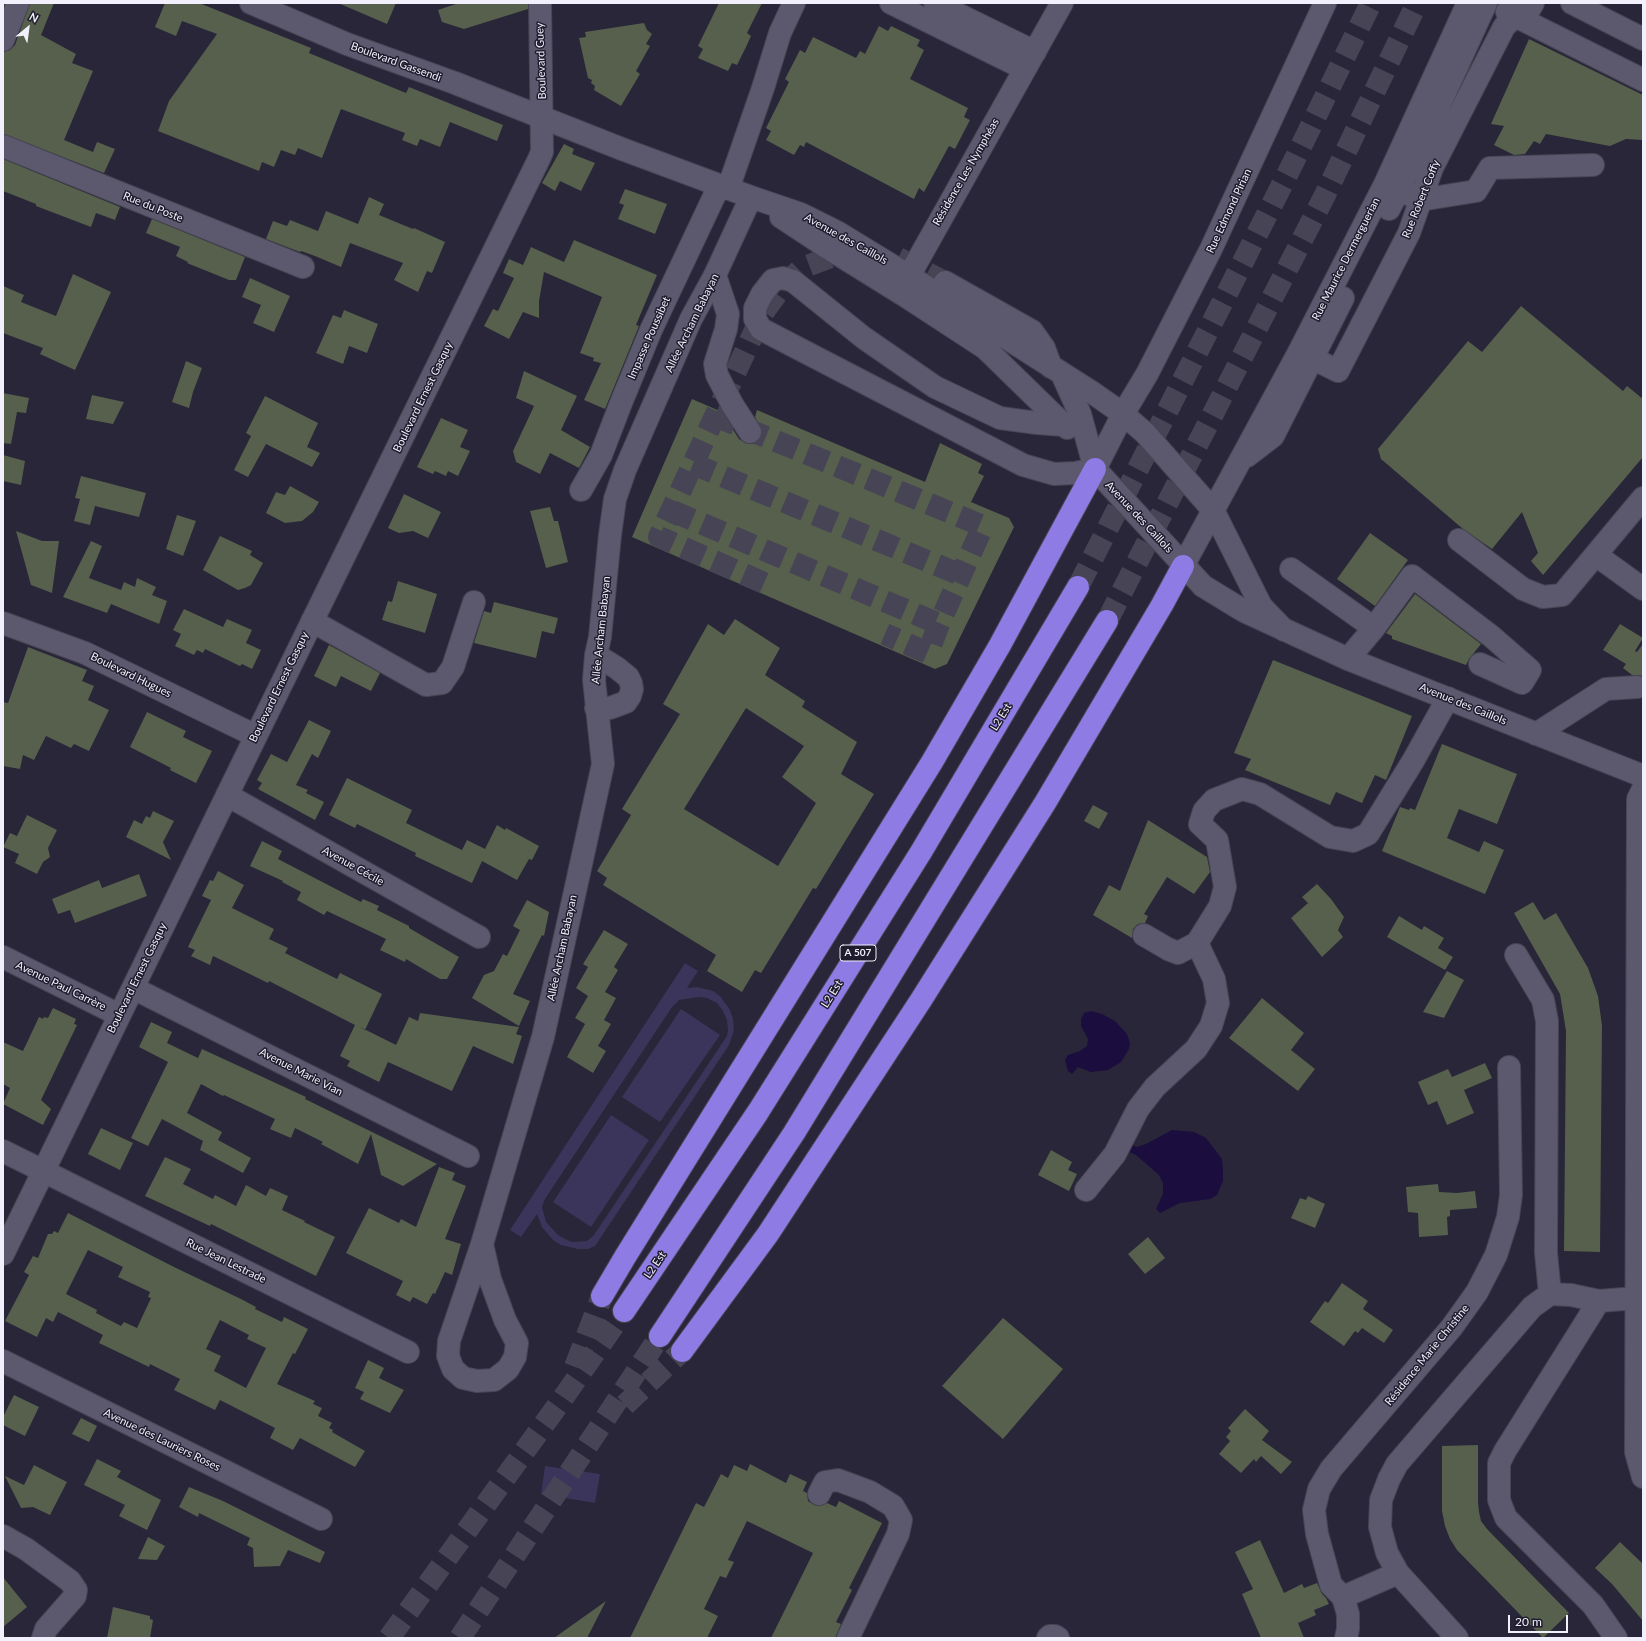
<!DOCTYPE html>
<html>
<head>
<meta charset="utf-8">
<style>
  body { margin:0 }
  #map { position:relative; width:1646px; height:1641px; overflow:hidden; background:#282638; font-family:Lato,sans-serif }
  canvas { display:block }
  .frame { position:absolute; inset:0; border:4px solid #f1f0fc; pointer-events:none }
  .north { position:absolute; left:8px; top:8px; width:40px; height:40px; -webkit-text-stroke:3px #1f1c2e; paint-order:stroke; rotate:29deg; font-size:11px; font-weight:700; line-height:16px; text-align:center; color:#f1f0fc }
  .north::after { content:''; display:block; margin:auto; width:14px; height:18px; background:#f1f0fc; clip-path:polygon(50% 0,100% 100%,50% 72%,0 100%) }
  .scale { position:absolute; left:1508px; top:1615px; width:60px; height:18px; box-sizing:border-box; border:2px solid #f1f0fc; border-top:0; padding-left:5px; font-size:12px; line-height:14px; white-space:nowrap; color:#f1f0fc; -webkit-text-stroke:3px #1f1c2e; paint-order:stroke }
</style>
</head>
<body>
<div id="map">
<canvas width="1646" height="1641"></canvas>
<div class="frame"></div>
<div class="north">N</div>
<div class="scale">20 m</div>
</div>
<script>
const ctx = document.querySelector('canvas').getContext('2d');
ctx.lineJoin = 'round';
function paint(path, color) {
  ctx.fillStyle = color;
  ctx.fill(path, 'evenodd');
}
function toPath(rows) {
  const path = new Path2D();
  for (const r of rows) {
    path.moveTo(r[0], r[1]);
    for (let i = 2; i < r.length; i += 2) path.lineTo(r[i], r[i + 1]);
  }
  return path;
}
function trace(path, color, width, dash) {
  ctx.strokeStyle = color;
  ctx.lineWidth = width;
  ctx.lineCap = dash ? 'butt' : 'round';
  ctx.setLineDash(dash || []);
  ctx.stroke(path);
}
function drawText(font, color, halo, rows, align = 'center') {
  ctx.font = font + ' Lato,sans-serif';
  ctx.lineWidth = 3;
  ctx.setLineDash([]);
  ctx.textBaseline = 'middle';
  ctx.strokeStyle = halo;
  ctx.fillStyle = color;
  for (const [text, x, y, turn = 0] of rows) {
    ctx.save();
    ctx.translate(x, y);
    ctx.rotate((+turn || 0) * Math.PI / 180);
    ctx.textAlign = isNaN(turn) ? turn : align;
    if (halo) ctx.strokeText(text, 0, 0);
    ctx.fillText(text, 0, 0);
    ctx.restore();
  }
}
paint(toPath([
  [685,963,698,971,687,988,697,987,713,991,720,996,730,1010,733,1019,734,1030,729,1045,595,1246,588,1249,578,1249,561,1245,553,1240,542,1227,537,1214,521,1237,510,1230],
  [699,997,707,998,717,1003,723,1011,727,1020,728,1030,727,1036,594,1235,587,1241,572,1242,565,1239,558,1235,546,1222,542,1207,545,1199,672,1007,679,1000],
  [681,1009,720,1035,660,1122,622,1097],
  [611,1115,649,1140,591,1227,553,1202],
  [545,1466,600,1474,595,1503,541,1494]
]), '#3b355b');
paint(toPath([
  [1091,1011,1102,1014,1115,1021,1127,1034,1130,1043,1129,1049,1121,1062,1108,1070,1091,1072,1078,1067,1072,1074,1068,1071,1065,1060,1068,1055,1080,1051,1087,1046,1088,1039,1081,1026,1081,1019,1084,1013],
  [1172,1130,1194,1132,1206,1138,1222,1159,1223,1171,1223,1181,1217,1195,1210,1199,1180,1203,1160,1213,1156,1209,1163,1194,1163,1183,1159,1175,1136,1155,1129,1152,1129,1144,1137,1147,1146,1144]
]), '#1c0d3f');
paint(toPath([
  [30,3,54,3,41,35,76,54,72,63,93,71,64,140,93,152,97,142,115,149,104,173,3,134,3,52,10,50,15,45],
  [165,3,199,3,311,48,309,53,406,93,409,87,503,125,497,141,450,122,440,147,420,139,417,146,402,140,405,133,341,109,322,158,298,148,295,155,281,150,274,167,262,162,259,171,158,131,169,101,217,34,182,21,176,36,155,27],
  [338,3,396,3,387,24],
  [459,3,528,3,528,9,464,29,442,22,438,10],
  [719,3,762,3,747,33,751,36,746,47,737,65,732,63,728,71,698,58,703,49,698,46],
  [644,23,647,30,652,34,646,44,650,46,636,71,640,74,621,106,594,90,595,86,591,83,592,80,588,78,579,38,586,37,585,32],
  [879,26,888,31,891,26,920,40,917,46,924,50,910,79,968,108,964,117,970,120,955,149,949,146,924,192,919,188,914,199,806,142,804,147,800,145,794,155,766,140,771,131,766,128,789,82,785,79,800,50,805,53,813,37,856,58,860,51,865,54],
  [1529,39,1643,95,1643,140,1626,139,1610,146,1546,134,1540,144,1534,141,1525,154,1514,155,1494,145,1504,126,1491,124],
  [564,144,574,149,572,154,595,163,581,191,560,181,555,191,542,183],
  [3,159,120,207,115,220,96,213,91,227,36,206,36,204,3,191],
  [625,189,667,204,655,234,618,219,624,205,619,203],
  [369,197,384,204,379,215,413,229,414,228,445,242,432,273,427,271,418,292,394,280,403,263,350,243,341,267,315,256,301,251,300,252,266,239,273,221,287,226,290,220,318,231,326,211,358,224],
  [152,219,245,257,236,280,229,280,187,263,188,262,176,256,180,247,146,233],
  [574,240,657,275,636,325,639,326,605,409,584,400,601,363,593,361,594,358,580,353,602,297,544,272,539,301,539,318,523,312,509,339,484,326,493,309,498,311,514,278,503,273,509,259,523,265,531,247,564,262],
  [73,274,111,292,75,370,40,354,43,348,3,333,3,286,24,295,21,302,56,316],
  [250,278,290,296,274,332,253,323,261,305,242,297],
  [1521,306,1623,391,1627,386,1643,399,1643,457,1543,575,1531,561,1538,553,1522,512,1492,549,1463,529,1381,459,1378,449,1468,341,1482,352],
  [344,310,378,324,367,353,349,346,343,364,316,353,333,315,341,318],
  [186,361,202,368,193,392,189,408,172,402],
  [524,371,577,396,561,430,590,447,579,468,550,453,540,474,516,462,513,451,534,406,516,398],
  [3,393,29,398,26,413,17,412,11,444,3,443],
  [92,395,124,402,113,424,86,419],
  [265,396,318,423,307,447,320,453,312,467,266,444,248,477,234,470,251,436,246,433],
  [692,399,722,412,739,439,745,443,751,444,756,443,761,437,762,431,755,417,757,410,925,482,940,443,982,464,978,473,984,476,971,502,1009,518,1014,527,947,664,935,669,632,537],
  [441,418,468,430,460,447,470,451,458,476,448,471,446,476,435,471,433,474,417,467],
  [3,455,25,461,21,485,3,481],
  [81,476,146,493,139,517,95,506,90,525,74,521,80,499,75,498],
  [290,486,319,502,313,512,302,521,285,523,266,513,276,492,285,495],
  [404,494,441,512,428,538,413,531,399,533,388,528],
  [550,507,554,521,558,521,568,562,546,568,530,511],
  [177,515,196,521,183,556,166,549],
  [16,531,42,541,59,541,52,593,31,585],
  [1370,533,1408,560,1375,606,1337,579],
  [220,536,252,551,250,555,263,563,251,585,245,588,238,590,203,570],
  [91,541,102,546,89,578,121,590,124,582,135,587,137,578,156,587,152,595,167,601,159,624,111,604,107,613,63,597],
  [398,581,437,594,425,633,382,620,388,601,392,602],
  [1415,594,1481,644,1469,659,1466,665,1392,639,1392,636,1386,633],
  [494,602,558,618,554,634,542,631,536,658,474,643,484,611,491,613],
  [184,609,223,627,227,619,252,630,246,643,261,650,252,669,242,664,240,666,205,649,203,653,197,650,194,655,175,646,181,634,173,630],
  [735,619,780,648,765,675,805,701,802,707,857,742,841,774,874,794,816,889,813,888,761,973,755,970,742,992,707,971,716,955,603,885,607,878,597,871,631,815,622,809,680,714,663,704,708,624,724,635],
  [746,708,804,746,782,777,816,803,778,866,684,809],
  [1620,624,1643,638,1635,651,1637,652,1643,644,1643,676,1632,675,1623,668,1626,664,1603,650],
  [329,645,380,673,371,691,341,676,336,687,314,676],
  [28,647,87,670,82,681,94,686,88,700,109,710,89,751,74,744,71,748,46,736,34,760,23,755,20,769,3,766,3,702,8,703],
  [1273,660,1412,716,1386,780,1375,775,1362,803,1336,792,1330,805,1245,770,1251,759,1234,753],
  [147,712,186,731,183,737,212,751,196,783,170,770,171,768,130,747],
  [309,720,331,731,318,758,312,754,296,785,308,790,306,793,324,802,315,820,258,789,262,783,257,780,271,754,287,762],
  [1442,744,1517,774,1497,824,1459,809,1447,838,1479,852,1484,841,1504,850,1485,894,1382,851,1400,807,1409,810,1410,808,1415,810],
  [347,778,412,810,406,823,462,850,467,840,485,849,497,825,505,830,506,828,539,846,532,860,529,859,517,880,482,861,472,883,415,856,416,853,357,824,355,828,329,815],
  [1093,805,1108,813,1099,829,1084,821],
  [153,811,174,821,163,842,171,860,126,837,134,820,142,824,146,816,150,818],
  [27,815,57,830,48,848,50,857,43,862,37,874,15,863,19,854,3,847,10,833,17,836],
  [1148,820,1207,857,1210,872,1194,894,1167,877,1144,914,1148,916,1145,923,1138,924,1133,929,1132,938,1093,915,1109,885,1120,891],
  [262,841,282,851,278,859,361,902,363,899,379,906,377,910,409,926,409,928,459,957,447,979,440,979,406,959,405,962,380,950,386,939,327,911,324,915,297,900,301,892,282,882,283,881,250,866],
  [218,871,244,885,232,908,274,929,269,939,288,948,285,953,337,979,340,973,382,994,365,1030,360,1027,396,1045,409,1017,418,1021,420,1013,519,1027,516,1034,522,1036,513,1064,473,1046,452,1091,388,1062,379,1082,347,1066,350,1061,340,1056,355,1025,269,981,268,983,213,956,210,965,191,956,195,950,188,947,211,900,202,896,210,880,213,881],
  [139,874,147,896,75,923,70,910,58,914,52,899,99,880,102,888],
  [1317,884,1331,899,1344,917,1338,930,1343,937,1322,957,1291,918,1308,903,1302,897],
  [527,900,549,912,544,936,542,935,513,994,530,1001,519,1026,472,998,484,975,494,971,503,954,507,956,520,930,513,926],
  [1533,902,1544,920,1556,913,1588,968,1598,996,1602,1026,1600,1252,1564,1251,1566,1031,1560,994,1514,913],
  [1399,916,1422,930,1424,926,1444,938,1438,948,1453,957,1445,970,1387,937],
  [604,930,628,944,614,967,618,970,605,992,616,998,604,1020,611,1024,598,1046,606,1051,593,1073,567,1057,585,1024,575,1018,588,996,576,988,588,967,583,964],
  [1447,971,1464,980,1444,1018,1423,1012],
  [1262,998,1304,1033,1291,1050,1315,1069,1298,1091,1229,1038],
  [53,1008,76,1019,74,1024,77,1025,41,1100,51,1109,43,1125,3,1104,10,1088,3,1084,3,1042,23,1051,39,1017,43,1019,44,1017,48,1018],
  [151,1022,172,1032,167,1043,198,1058,202,1049,306,1097,305,1099,437,1164,403,1186,381,1175,371,1134,358,1164,321,1144,323,1142,295,1128,291,1138,270,1129,275,1119,224,1095,223,1096,201,1084,187,1113,222,1132,218,1140,251,1158,243,1173,200,1150,203,1141,162,1119,148,1146,131,1138,168,1062,139,1047],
  [1485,1063,1492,1078,1464,1090,1474,1113,1447,1125,1437,1101,1428,1105,1418,1082,1448,1069,1452,1077],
  [101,1128,133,1143,120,1170,88,1154],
  [1051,1150,1072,1162,1068,1170,1077,1174,1069,1191,1038,1175],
  [165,1157,191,1169,183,1184,213,1199,215,1195,236,1206,246,1185,266,1196,270,1188,288,1196,282,1210,305,1221,304,1222,335,1237,316,1276,211,1224,210,1226,145,1196],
  [439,1167,455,1173,452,1180,466,1186,445,1239,461,1244,452,1275,445,1272,435,1294,433,1293,427,1304,413,1297,410,1302,396,1295,403,1281,346,1253,369,1208,399,1223,401,1219,416,1227],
  [1438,1184,1439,1192,1457,1193,1475,1191,1477,1208,1450,1210,1450,1216,1447,1217,1448,1235,1419,1237,1418,1213,1408,1212,1406,1187],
  [1308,1196,1325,1204,1315,1228,1291,1218,1300,1198,1306,1200],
  [68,1213,176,1268,241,1299,256,1307,255,1309,282,1322,284,1317,308,1329,295,1354,293,1353,277,1384,315,1401,313,1404,322,1408,318,1416,332,1423,329,1428,333,1430,332,1432,365,1451,355,1467,300,1438,293,1450,270,1438,275,1428,220,1400,215,1410,174,1390,180,1379,150,1364,149,1367,99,1343,103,1335,58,1312,53,1322,46,1318,37,1337,5,1321,29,1275,24,1272,33,1256,38,1258,48,1234,52,1234,54,1231,58,1233],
  [88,1250,123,1267,118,1277,150,1292,148,1297,151,1298,137,1328,124,1322,121,1326,96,1313,97,1310,66,1294],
  [220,1320,249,1335,247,1339,266,1348,246,1388,214,1371,221,1356,206,1349],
  [1148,1237,1165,1258,1145,1274,1128,1254],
  [1342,1283,1368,1301,1363,1309,1393,1330,1384,1343,1362,1328,1358,1333,1355,1331,1344,1346,1310,1322,1325,1301,1328,1303],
  [1003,1318,1063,1369,1003,1439,942,1386],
  [368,1360,384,1368,379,1378,404,1390,390,1413,360,1399,364,1392,355,1388],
  [14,1395,39,1407,25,1436,3,1425,3,1417],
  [1245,1409,1269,1431,1262,1440,1292,1462,1281,1474,1261,1456,1256,1462,1254,1459,1241,1473,1219,1454,1230,1441,1226,1437,1231,1431,1228,1428],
  [81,1418,97,1426,89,1442,72,1434],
  [1478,1445,1478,1502,1479,1512,1481,1521,1487,1529,1569,1613,1543,1638,1457,1550,1450,1539,1445,1526,1442,1511,1442,1446],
  [97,1459,121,1471,117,1477,161,1500,147,1530,119,1516,125,1505,84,1485],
  [750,1464,786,1483,790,1474,807,1482,803,1491,807,1493,808,1501,814,1505,820,1506,827,1503,836,1507,839,1501,882,1523,849,1588,852,1590,836,1622,841,1624,835,1638,771,1638,813,1553,747,1521,728,1560,734,1562,726,1578,720,1576,704,1609,718,1616,707,1638,630,1638,696,1503,704,1507,721,1474,728,1478,734,1465,747,1471],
  [34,1465,67,1482,50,1515,33,1507,21,1508,5,1476,24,1485],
  [189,1487,223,1501,325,1552,320,1563,288,1550,280,1566,254,1567,253,1548,247,1545,250,1538,199,1513,198,1517,179,1507],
  [148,1537,165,1546,157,1560,138,1559],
  [1260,1540,1284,1593,1302,1584,1304,1588,1317,1583,1322,1594,1326,1598,1329,1604,1314,1610,1316,1615,1298,1623,1304,1638,1261,1638,1242,1594,1253,1589,1235,1552],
  [1620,1542,1643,1564,1643,1621,1612,1584,1595,1568],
  [3,1577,27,1607,3,1627],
  [606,1601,587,1638,554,1638],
  [113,1607,150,1616,150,1619,153,1620,150,1638,107,1638]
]), '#56604c');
trace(toPath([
  [898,258,945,282],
  [715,416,983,526,939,624,928,653,885,634],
  [693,464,961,575],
  [672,511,939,624],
  [764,583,659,537,763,313,781,288,802,268,844,252,854,253]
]), '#464455', 22, [22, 11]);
trace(toPath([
  [1078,587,1289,171,1371,3],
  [1107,621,1324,197,1417,3],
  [575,1367,602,1296],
  [625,1405,682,1351],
  [389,1638,563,1398,624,1311],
  [460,1638,660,1336]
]), '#464455', 22, [22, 11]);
const minor = toPath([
  [251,3,347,44,455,83,622,149,751,197,801,214,837,232,909,276,1093,393,1123,414,1145,433,1213,510,1261,606,1284,630],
  [891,3,1025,69],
  [935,3,1035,52],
  [1572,3,1643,39],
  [1507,12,1643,80],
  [3,40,18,3],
  [3,146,303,267],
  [728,189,763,88,780,33,794,3],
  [1410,195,1420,200,1476,191,1490,168,1593,165],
  [1389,209,1417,154,1486,3],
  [781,217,828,248,907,297,985,348,1067,428],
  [715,275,728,314,726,329,715,364,717,375,732,404,750,432],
  [909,276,1062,3],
  [945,282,1032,331,1044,348,1051,367],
  [1300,352,1338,371,1409,233,1432,168,1504,27,1515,16,1529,10,1533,3],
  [1062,374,1080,414,1095,469,1203,586,1244,611,1348,659,1643,776],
  [1063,425,1037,423,1000,418,935,387,864,338,793,281,783,278,773,280,762,294,755,308,755,319,761,329,1023,465,1054,474,1075,473,1095,469],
  [1247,456,1273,436,1343,298],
  [1095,469,1123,414,1147,374,1211,249,1325,3],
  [581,490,601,455,621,403,651,330,719,186],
  [1459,540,1523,589,1543,597,1562,595,1643,498],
  [1596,555,1643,589],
  [1183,566,1299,352,1385,184,1468,3],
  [1291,569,1374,628],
  [312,621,426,685,442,683,453,667,474,602],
  [3,623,85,653,256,736],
  [596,655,617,668,628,677,631,683,632,689,630,696,626,702,610,708,596,708],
  [1348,659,1374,628,1412,576,1491,636,1530,670,1522,683,1480,664],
  [1536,734,1606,689,1637,687],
  [1643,789,1638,799,1636,1452,1643,1477],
  [227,795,479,937],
  [1144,935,1168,949,1178,953,1197,943],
  [1516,955,1543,1000,1547,1021,1546,1253,1550,1294],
  [3,957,119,1015],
  [133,988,468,1156],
  [3,1151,408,1352],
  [1086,1190,1115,1154,1138,1109,1155,1087,1196,1049,1211,1026,1218,1003,1214,979,1197,943,1220,906,1225,887,1217,840,1200,824,1204,811,1214,800,1242,789,1260,794,1330,837,1353,841,1368,834,1413,761,1448,698],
  [482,1244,490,1279,505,1320,517,1343,515,1357,508,1369,494,1380,477,1381,463,1378,453,1369,448,1356,449,1341,482,1244,543,1037,603,764,594,680,596,655,600,637,610,535,615,499,625,470,691,319,715,275,751,197],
  [3,1254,256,736,539,159,542,152,540,3],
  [1599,1301,1505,1451,1499,1463,1499,1500,1506,1518,1593,1605,1616,1638],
  [3,1361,321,1519],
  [819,1494,825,1482,838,1480,870,1492,893,1506,901,1520,898,1534,848,1638],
  [3,1536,26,1549,70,1581,76,1590,75,1596,46,1629,43,1638],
  [1398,1573,1343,1597,1331,1585,1317,1534,1314,1510,1319,1489,1331,1469,1452,1327,1477,1292,1496,1255,1508,1217,1511,1195,1509,1067],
  [1343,1597,1348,1614,1348,1629,1346,1638],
  [1048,1638,1050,1636,1055,1636,1058,1638],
  [1457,1638,1398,1573,1387,1553,1380,1527,1381,1500,1389,1479,1397,1464,1532,1307,1550,1294,1571,1295,1599,1301,1636,1298]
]);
const highway = toPath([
  [602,1296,625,1257,932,762,1000,645,1095,469],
  [624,1311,758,1112,921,852,1078,587],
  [660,1336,794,1133,1107,621],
  [682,1351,768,1234,921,1000,1045,803,1162,605,1183,566]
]);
trace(minor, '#474554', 24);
trace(highway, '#474554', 24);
trace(minor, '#5c596e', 22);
trace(highway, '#8f7be4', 22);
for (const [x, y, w] of [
  [858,953,36]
]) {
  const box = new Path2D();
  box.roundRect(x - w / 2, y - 8, w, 16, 3);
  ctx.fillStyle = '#1f1c2e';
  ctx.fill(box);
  trace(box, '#f1f0fc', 1);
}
drawText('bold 10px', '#f1f0fc', null, [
  ["A 507",858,953]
]);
drawText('11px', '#f1f0fc', '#1f1c2e', [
  ["Boulevard Guey",541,61,-92],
  ["Boulevard Gassendi",396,62,20],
  ["Résidence Les Nymphéas",966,172,-60],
  ["Rue Robert Coffy",1421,199,-68],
  ["Rue du Poste",153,207,22],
  ["Rue Edmond Pirian",1229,211,-65],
  ["Avenue des Caillols",846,239,29],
  ["Rue Maurice Dermerguerian",1346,259,-63],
  ["Allée Archam Babayan",692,323,-64],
  ["Impasse Poussibet",649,338,-66],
  ["Boulevard Ernest Gasquy",423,397,-64],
  ["Avenue des Caillols",1139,517,47],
  ["Allée Archam Babayan",601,630,-84],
  ["Boulevard Hugues",131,675,26],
  ["Boulevard Ernest Gasquy",279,687,-64],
  ["Avenue des Caillols",1463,704,22],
  ["L2 Est",1001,717,-59],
  ["Avenue Cécile",353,866,29],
  ["Allée Archam Babayan",562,948,-78],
  ["Boulevard Ernest Gasquy",137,978,-64],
  ["Avenue Paul Carrère",61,986,26],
  ["L2 Est",832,994,-58],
  ["Avenue Marie Vian",301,1072,27],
  ["Rue Jean Lestrade",226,1261,26],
  ["L2 Est",655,1265,-56],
  ["Résidence Marie Christine",1427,1355,-51],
  ["Avenue des Lauriers Roses",162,1440,26]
]);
</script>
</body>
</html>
